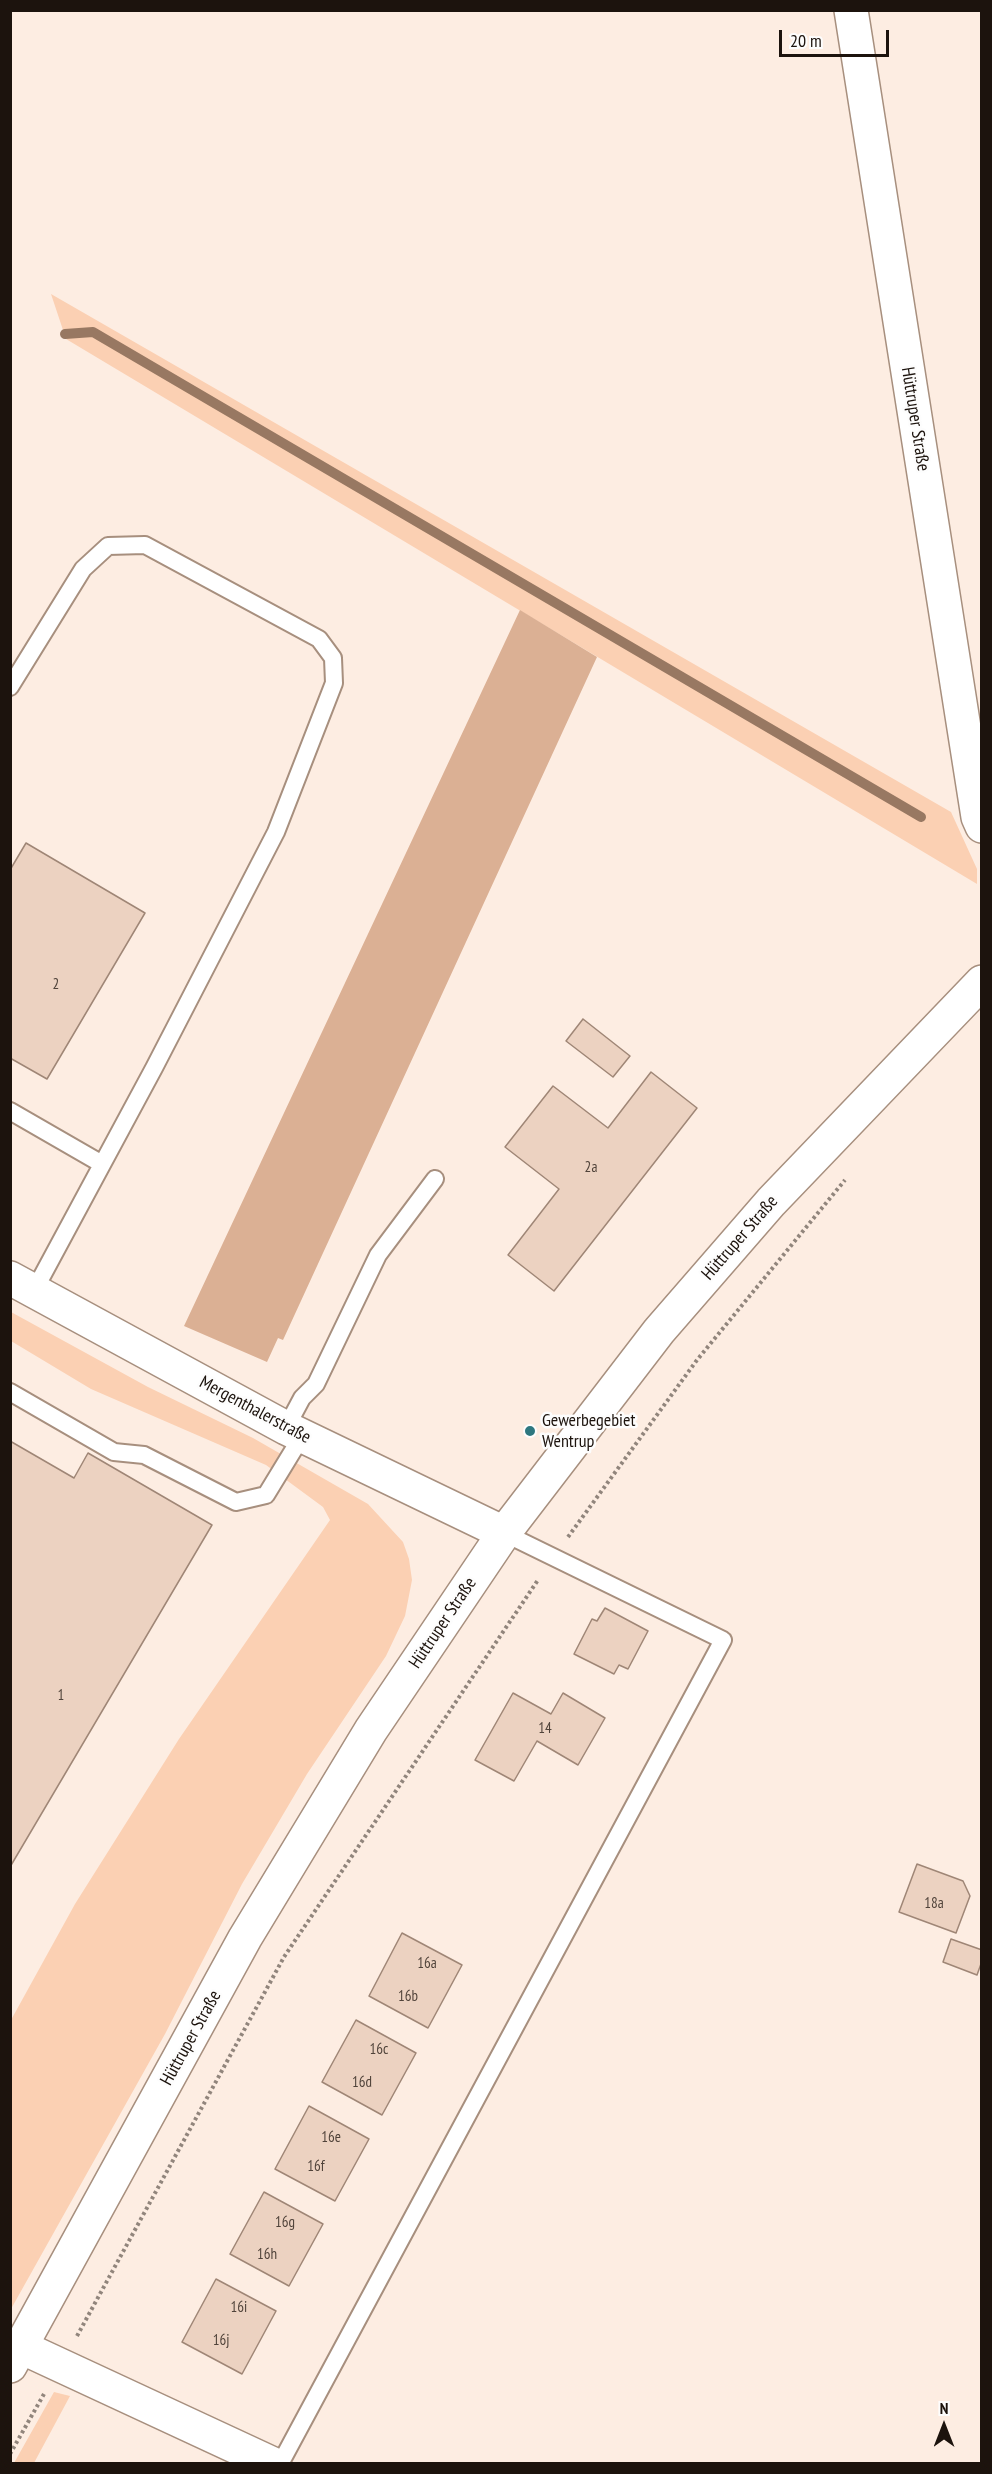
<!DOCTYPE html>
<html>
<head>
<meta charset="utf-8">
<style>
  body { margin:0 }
  #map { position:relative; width:992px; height:2474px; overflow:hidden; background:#fdede2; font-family:"PT Sans Narrow",sans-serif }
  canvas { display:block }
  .frame { position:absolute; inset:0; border:12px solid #1c130d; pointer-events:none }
  .north { position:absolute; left:914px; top:2396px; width:60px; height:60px; -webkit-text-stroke:4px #fdfdfd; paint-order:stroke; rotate:0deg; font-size:16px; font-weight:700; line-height:24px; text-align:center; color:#1c130d }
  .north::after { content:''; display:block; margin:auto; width:21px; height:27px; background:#1c130d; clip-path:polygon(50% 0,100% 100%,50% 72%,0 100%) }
  .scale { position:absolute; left:779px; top:30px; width:110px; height:27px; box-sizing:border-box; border:3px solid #1c130d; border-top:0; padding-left:8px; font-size:18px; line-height:21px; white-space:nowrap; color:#1c130d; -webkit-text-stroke:4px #fdfdfd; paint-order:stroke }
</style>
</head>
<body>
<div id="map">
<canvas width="992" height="2474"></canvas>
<div class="frame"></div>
<div class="north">N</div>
<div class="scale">20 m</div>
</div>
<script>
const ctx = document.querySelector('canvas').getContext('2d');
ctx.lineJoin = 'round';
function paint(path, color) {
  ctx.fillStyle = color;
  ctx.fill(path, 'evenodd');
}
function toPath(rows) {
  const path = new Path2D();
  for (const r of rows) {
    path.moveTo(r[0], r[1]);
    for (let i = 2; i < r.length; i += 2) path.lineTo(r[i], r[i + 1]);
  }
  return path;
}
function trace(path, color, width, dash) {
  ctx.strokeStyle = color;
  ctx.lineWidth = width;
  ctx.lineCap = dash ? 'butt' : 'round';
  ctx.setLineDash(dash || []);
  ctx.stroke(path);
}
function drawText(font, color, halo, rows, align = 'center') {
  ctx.font = font + ' "PT Sans Narrow",sans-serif';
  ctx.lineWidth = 5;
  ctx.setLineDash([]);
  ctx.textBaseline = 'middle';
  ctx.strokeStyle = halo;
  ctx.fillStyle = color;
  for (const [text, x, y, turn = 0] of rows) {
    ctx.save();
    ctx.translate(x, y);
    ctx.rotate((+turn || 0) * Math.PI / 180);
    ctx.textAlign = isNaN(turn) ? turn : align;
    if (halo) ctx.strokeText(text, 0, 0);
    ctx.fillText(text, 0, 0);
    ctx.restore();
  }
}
paint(toPath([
  [51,294,951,812,977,869,977,884,66,339],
  [11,1312,148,1387,253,1438,368,1504,403,1542,409,1559,412,1580,405,1616,386,1656,307,1774,242,1884,165,2034,11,2309,11,2020,75,1904,179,1739,330,1520,323,1507,266,1465,91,1389,11,1341],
  [54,2392,70,2396,34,2463,14,2463]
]), '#fbd0b3');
paint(toPath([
  [520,610,597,657,283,1340,278,1338,267,1362,184,1326]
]), '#dbb094');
trace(toPath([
  [65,334,93,332,921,817]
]), '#987862', 10);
const building = toPath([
  [26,843,145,913,47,1079,10,1058,10,870,26,843],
  [583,1019,630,1056,613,1077,566,1041,583,1019],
  [651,1072,697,1108,554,1291,508,1255,559,1189,505,1147,553,1086,608,1128,651,1072],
  [10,1441,74,1478,88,1453,212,1525,10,1867,10,1441],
  [605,1608,648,1631,628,1669,619,1665,614,1674,574,1654,592,1619,597,1621,605,1608],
  [513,1693,551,1714,563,1693,605,1718,578,1765,537,1741,514,1781,475,1760,513,1693],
  [917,1864,963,1881,970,1896,956,1933,899,1912,917,1864],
  [402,1933,462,1965,428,2028,369,1996,402,1933],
  [951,1939,982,1950,982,1961,977,1975,943,1962,951,1939],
  [356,2020,416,2053,382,2115,322,2082,356,2020],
  [309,2106,369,2139,335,2201,275,2169,309,2106],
  [264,2192,323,2224,289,2286,230,2254,264,2192],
  [216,2279,276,2311,242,2374,182,2342,216,2279]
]);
paint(building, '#ecd2c1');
trace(building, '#9f8676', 1.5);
const lane = toPath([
  [10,687,83,569,108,546,145,545,319,639,333,658,334,683,276,832,154,1068,34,1291],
  [10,1111,102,1164],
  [10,1392,114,1452,144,1455,236,1502,266,1495,302,1436],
  [286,1428,302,1398,316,1384,378,1255,435,1179],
  [280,2464,723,1640,504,1533]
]);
const street = toPath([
  [851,10,978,817,982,826],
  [10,1278,286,1428,504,1533],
  [21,2347,273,2464]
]);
const secondary = toPath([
  [10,2366,245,1938,371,1730,504,1533,659,1331,771,1202,982,982]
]);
trace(lane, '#a78f7e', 20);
trace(street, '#a78f7e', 36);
trace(secondary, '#a78f7e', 36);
trace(toPath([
  [568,1537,697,1360,845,1180],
  [77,2336,284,1957,538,1580],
  [10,2454,44,2394]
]), '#91857c', 4, [3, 3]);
trace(lane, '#fff', 16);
trace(street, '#fff', 33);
trace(secondary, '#fff', 33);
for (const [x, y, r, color] of [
  [530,1431,6,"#2e777f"]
]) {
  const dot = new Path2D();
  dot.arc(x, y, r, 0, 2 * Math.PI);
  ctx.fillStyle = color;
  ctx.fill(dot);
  trace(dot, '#fdfdfd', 2);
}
drawText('15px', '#50433a', null, [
  ["2",56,985],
  ["2a",591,1168],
  ["1",61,1696],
  ["14",545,1729],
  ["18a",934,1904],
  ["16a",427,1964],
  ["16b",408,1997],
  ["16c",379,2050],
  ["16d",362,2083],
  ["16e",331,2138],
  ["16f",316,2167],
  ["16g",285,2223],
  ["16h",267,2255],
  ["16i",239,2308],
  ["16j",221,2341]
]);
drawText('18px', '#1c130d', '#fdfdfd', [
  ["Hüttruper Straße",915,419,81],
  ["Hüttruper Straße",740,1238,-49],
  ["Mergenthalerstraße",255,1410,28],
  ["Hüttruper Straße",443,1623,-56],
  ["Hüttruper Straße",191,2038,-61]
]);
drawText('18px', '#1c130d', '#fdfdfd', [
  ["Gewerbegebiet",542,1421],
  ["Wentrup",542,1442]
], 'left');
</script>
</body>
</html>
